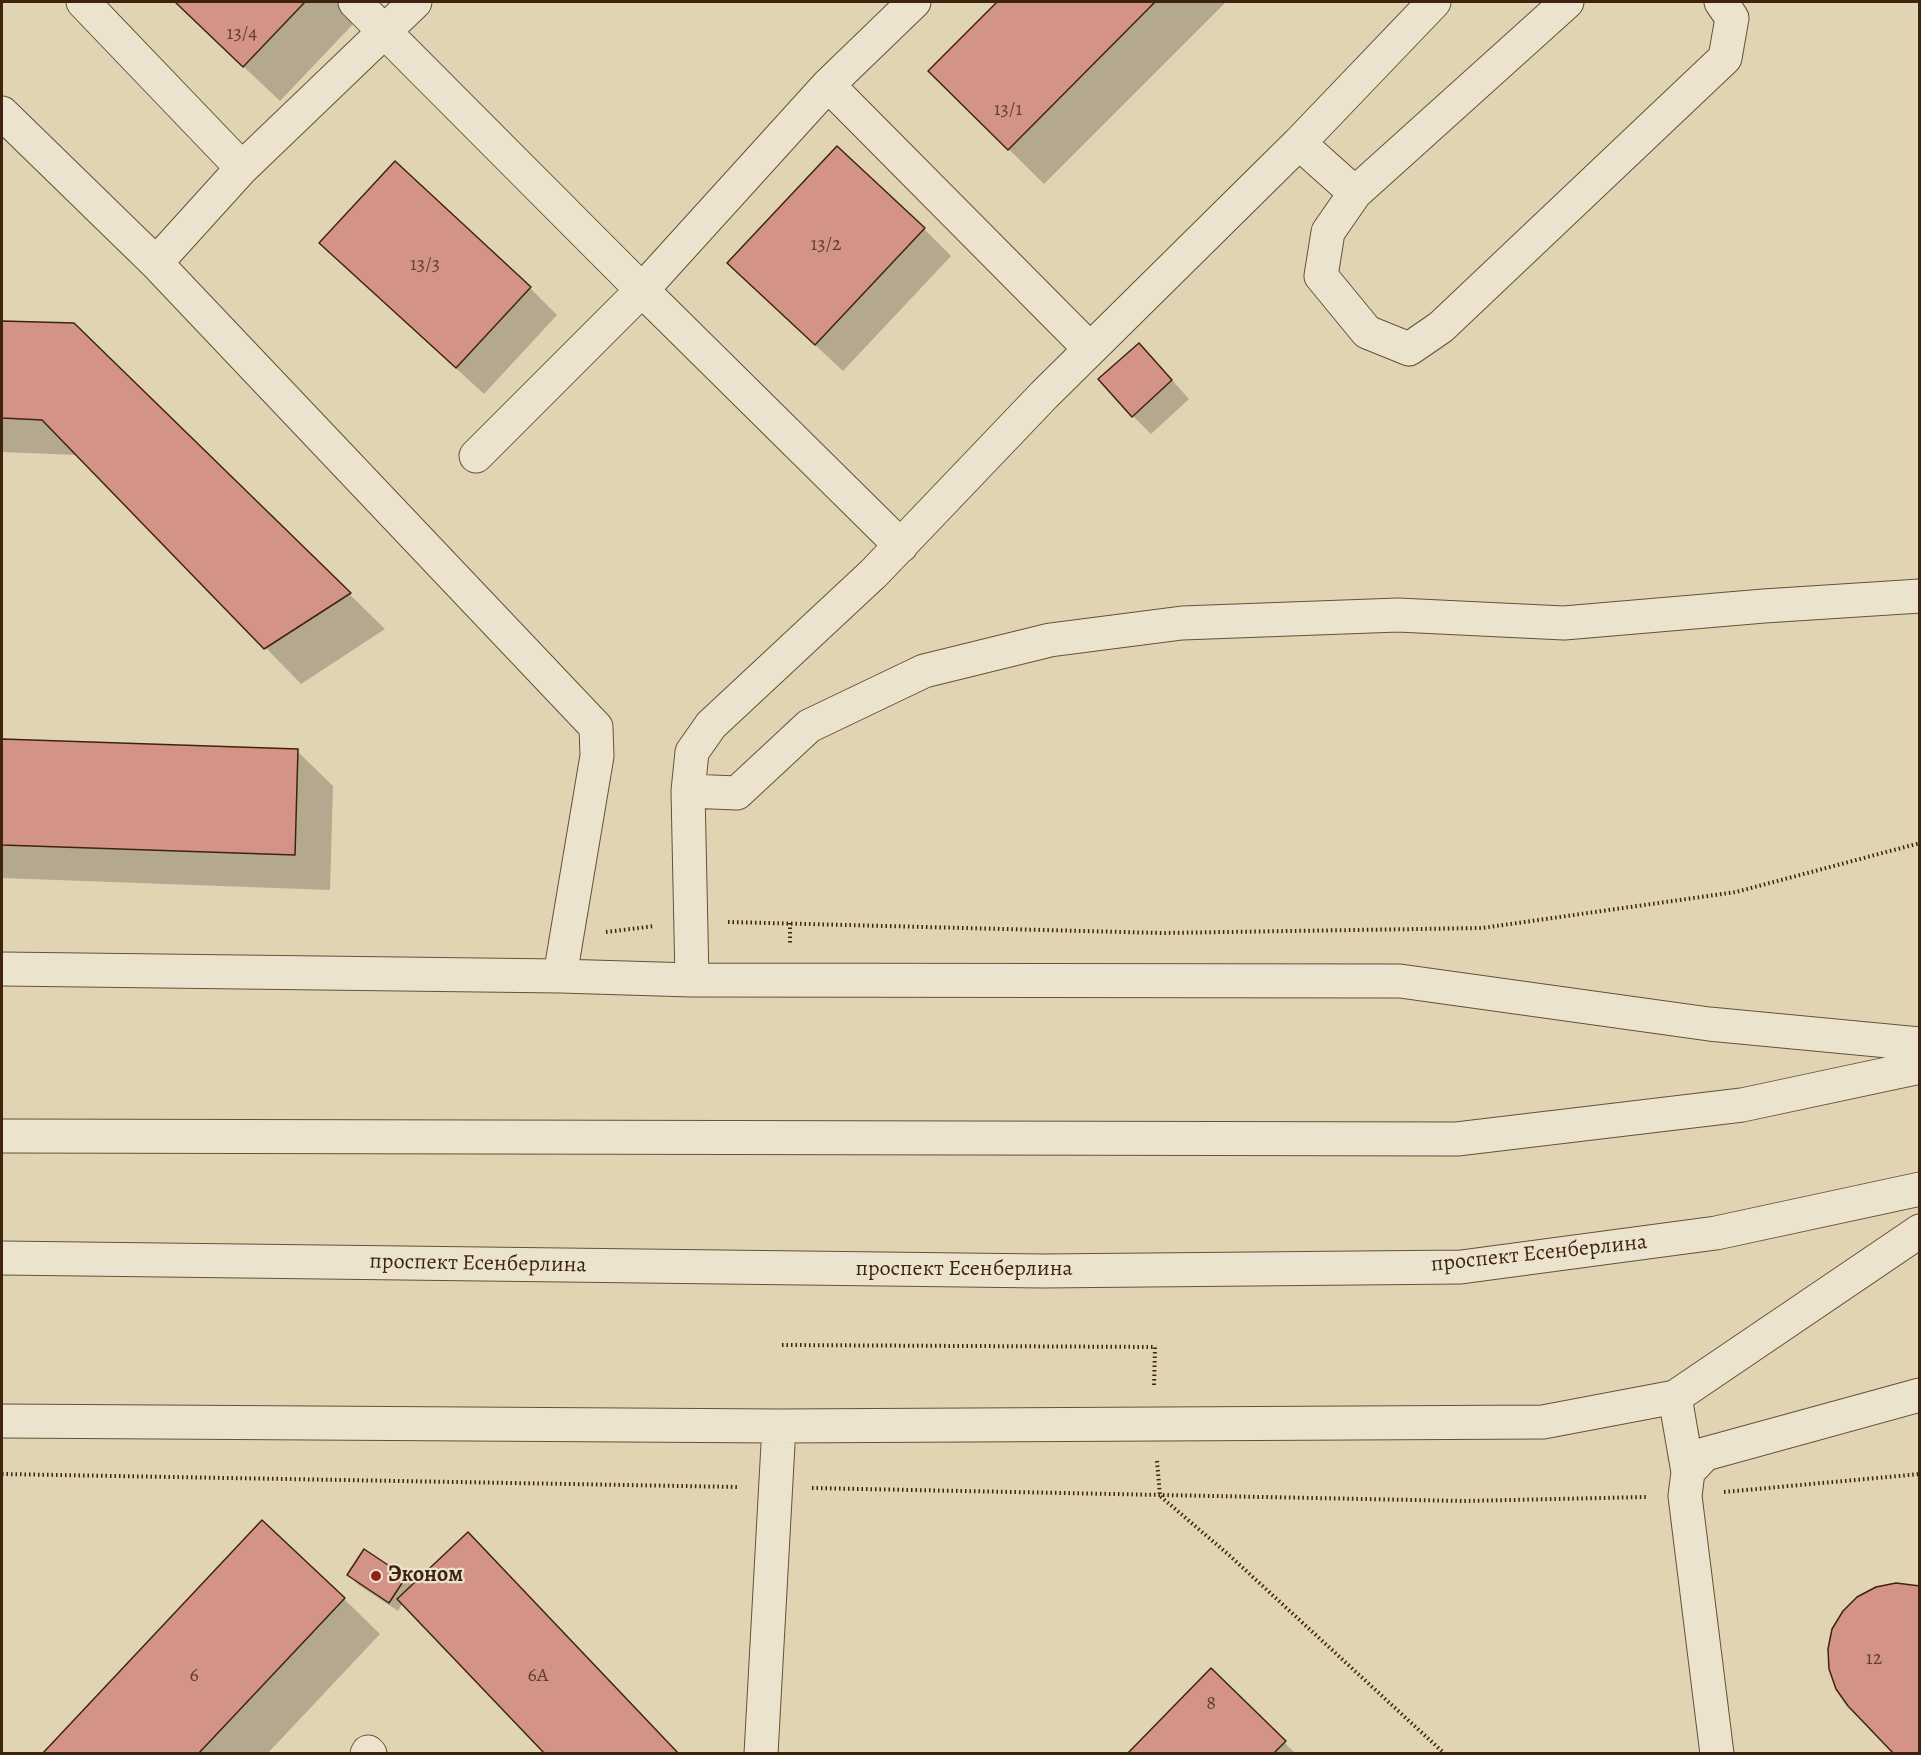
<!DOCTYPE html>
<html>
<head>
<meta charset="utf-8">
<style>
  body { margin:0 }
  #map { position:relative; width:1921px; height:1755px; overflow:hidden; background:#e1d4b3; font-family:Alegreya,serif }
  canvas { display:block }
  .frame { position:absolute; inset:0; border:3px solid #3e240e; pointer-events:none }
</style>
</head>
<body>
<div id="map">
<canvas width="1921" height="1755"></canvas>
<div class="frame"></div>
</div>
<script>
const ctx = document.querySelector('canvas').getContext('2d');
ctx.lineJoin = 'round';
function paint(path, color) {
  ctx.fillStyle = color;
  ctx.fill(path, 'evenodd');
}
function toPath(rows) {
  const path = new Path2D();
  for (const r of rows) {
    path.moveTo(r[0], r[1]);
    for (let i = 2; i < r.length; i += 2) path.lineTo(r[i], r[i + 1]);
  }
  return path;
}
function trace(path, color, width, dash) {
  ctx.strokeStyle = color;
  ctx.lineWidth = width;
  ctx.lineCap = dash ? 'butt' : 'round';
  ctx.setLineDash(dash || []);
  ctx.stroke(path);
}
function drawText(font, color, halo, rows, align = 'center') {
  ctx.font = font + ' Alegreya,serif';
  ctx.lineWidth = 4.5;
  ctx.setLineDash([]);
  ctx.textBaseline = 'middle';
  ctx.strokeStyle = halo;
  ctx.fillStyle = color;
  for (const [text, x, y, turn = 0] of rows) {
    ctx.save();
    ctx.translate(x, y);
    ctx.rotate((+turn || 0) * Math.PI / 180);
    ctx.textAlign = isNaN(turn) ? turn : align;
    if (halo) ctx.strokeText(text, 0, 0);
    ctx.fillText(text, 0, 0);
    ctx.restore();
  }
}
paint(toPath([
  [175,2,337,2,356,21,280,101],
  [1000,2,1226,2,1044,184,930,71],
  [924,229,951,256,843,371,756,290],
  [321,243,530,288,557,315,484,394,349,270],
  [2,323,73,324,385,629,301,684,78,455,2,452],
  [1157,363,1189,399,1151,434,1133,416],
  [2,740,297,751,333,786,330,890,2,878],
  [349,1575,405,1578,413,1586,398,1611,357,1584],
  [344,1599,380,1634,267,1754,44,1754],
  [1211,1670,1296,1754,1129,1754]
]), '#0003');
const building = toPath([
  [175,2,305,2,243,67,175,2],
  [997,2,1155,2,1008,150,928,71,997,2],
  [837,146,925,228,815,345,727,263,837,146],
  [395,161,531,287,456,368,319,243,395,161],
  [2,321,74,323,351,593,264,649,42,420,2,418,2,321],
  [1139,343,1172,380,1132,417,1098,379,1139,343],
  [2,739,298,749,295,855,2,845,2,739],
  [262,1520,345,1598,198,1754,42,1754,262,1520],
  [468,1532,679,1754,545,1754,397,1599,468,1532],
  [364,1549,406,1577,389,1603,347,1575,364,1549],
  [1896,1583,1920,1586,1920,1754,1894,1754,1848,1706,1836,1689,1829,1669,1828,1649,1832,1629,1843,1611,1857,1597,1876,1587,1896,1583],
  [1211,1668,1286,1741,1273,1754,1127,1754,1211,1668]
]);
paint(building, '#d39487');
trace(building, '#3e240e', 1.5);
const minor = toPath([
  [83,2,242,168],
  [355,2,642,290,476,456],
  [914,2,828,85,1090,349],
  [1567,2,1355,193,1328,232,1321,276,1367,332,1409,349,1441,327,1725,58,1732,18,1721,2],
  [828,85,642,290,901,546],
  [2,113,156,263,596,727,597,756,560,976],
  [1299,143,1355,193],
  [156,263,242,168,415,2],
  [688,791,692,752,711,725,874,573,1044,395,1299,143,1434,2],
  [2,969,560,976,692,980,1400,981,1709,1024,1920,1044],
  [692,980,688,791,737,793,809,726,924,671,1050,640,1182,623,1398,615,1564,623,1764,606,1920,596],
  [2,1136,1457,1139,1742,1105,1920,1067],
  [2,1258,1043,1271,1461,1267,1716,1233,1920,1189],
  [1675,1397,1688,1472],
  [2,1421,779,1426,1543,1422,1675,1397,1920,1231],
  [367,1754,368,1752,370,1754],
  [761,1754,779,1426],
  [1717,1754,1685,1496,1688,1472,1705,1454,1920,1395]
]);
trace(minor, '#675037', 35);
trace(toPath([
  [728,922,1162,933,1482,928,1736,892,1920,843],
  [790,923,790,944],
  [606,932,655,926],
  [782,1345,1155,1347,1154,1388],
  [1157,1461,1160,1496,1229,1555,1445,1754],
  [2,1474,739,1487],
  [812,1488,1464,1501,1647,1497],
  [1724,1492,1920,1474]
]), '#3e240e', 4, [1.5, 3]);
trace(minor, '#ece3ce', 33);
for (const [x, y, r, color] of [
  [376,1576,6,"#8f2418"]
]) {
  const dot = new Path2D();
  dot.arc(x, y, r, 0, 2 * Math.PI);
  ctx.fillStyle = color;
  ctx.fill(dot);
  trace(dot, '#ece3ce', 2);
}
drawText('20px', '#63402c', null, [
  ["13/4",242,34],
  ["13/1",1008,110],
  ["13/2",826,245],
  ["13/3",425,265],
  ["12",1874,1659],
  ["6",194,1676],
  ["6А",538,1676],
  ["8",1211,1704]
]);
drawText('22px', '#3e240e', '#ece3ce', [
  ["проспект Есенберлина",1539,1254,-6],
  ["проспект Есенберлина",478,1264,1],
  ["проспект Есенберлина",964,1270]
]);
drawText('bold 22px', '#3e240e', '#ece3ce', [
  ["Эконом",388,1576]
], 'left');
</script>
</body>
</html>
